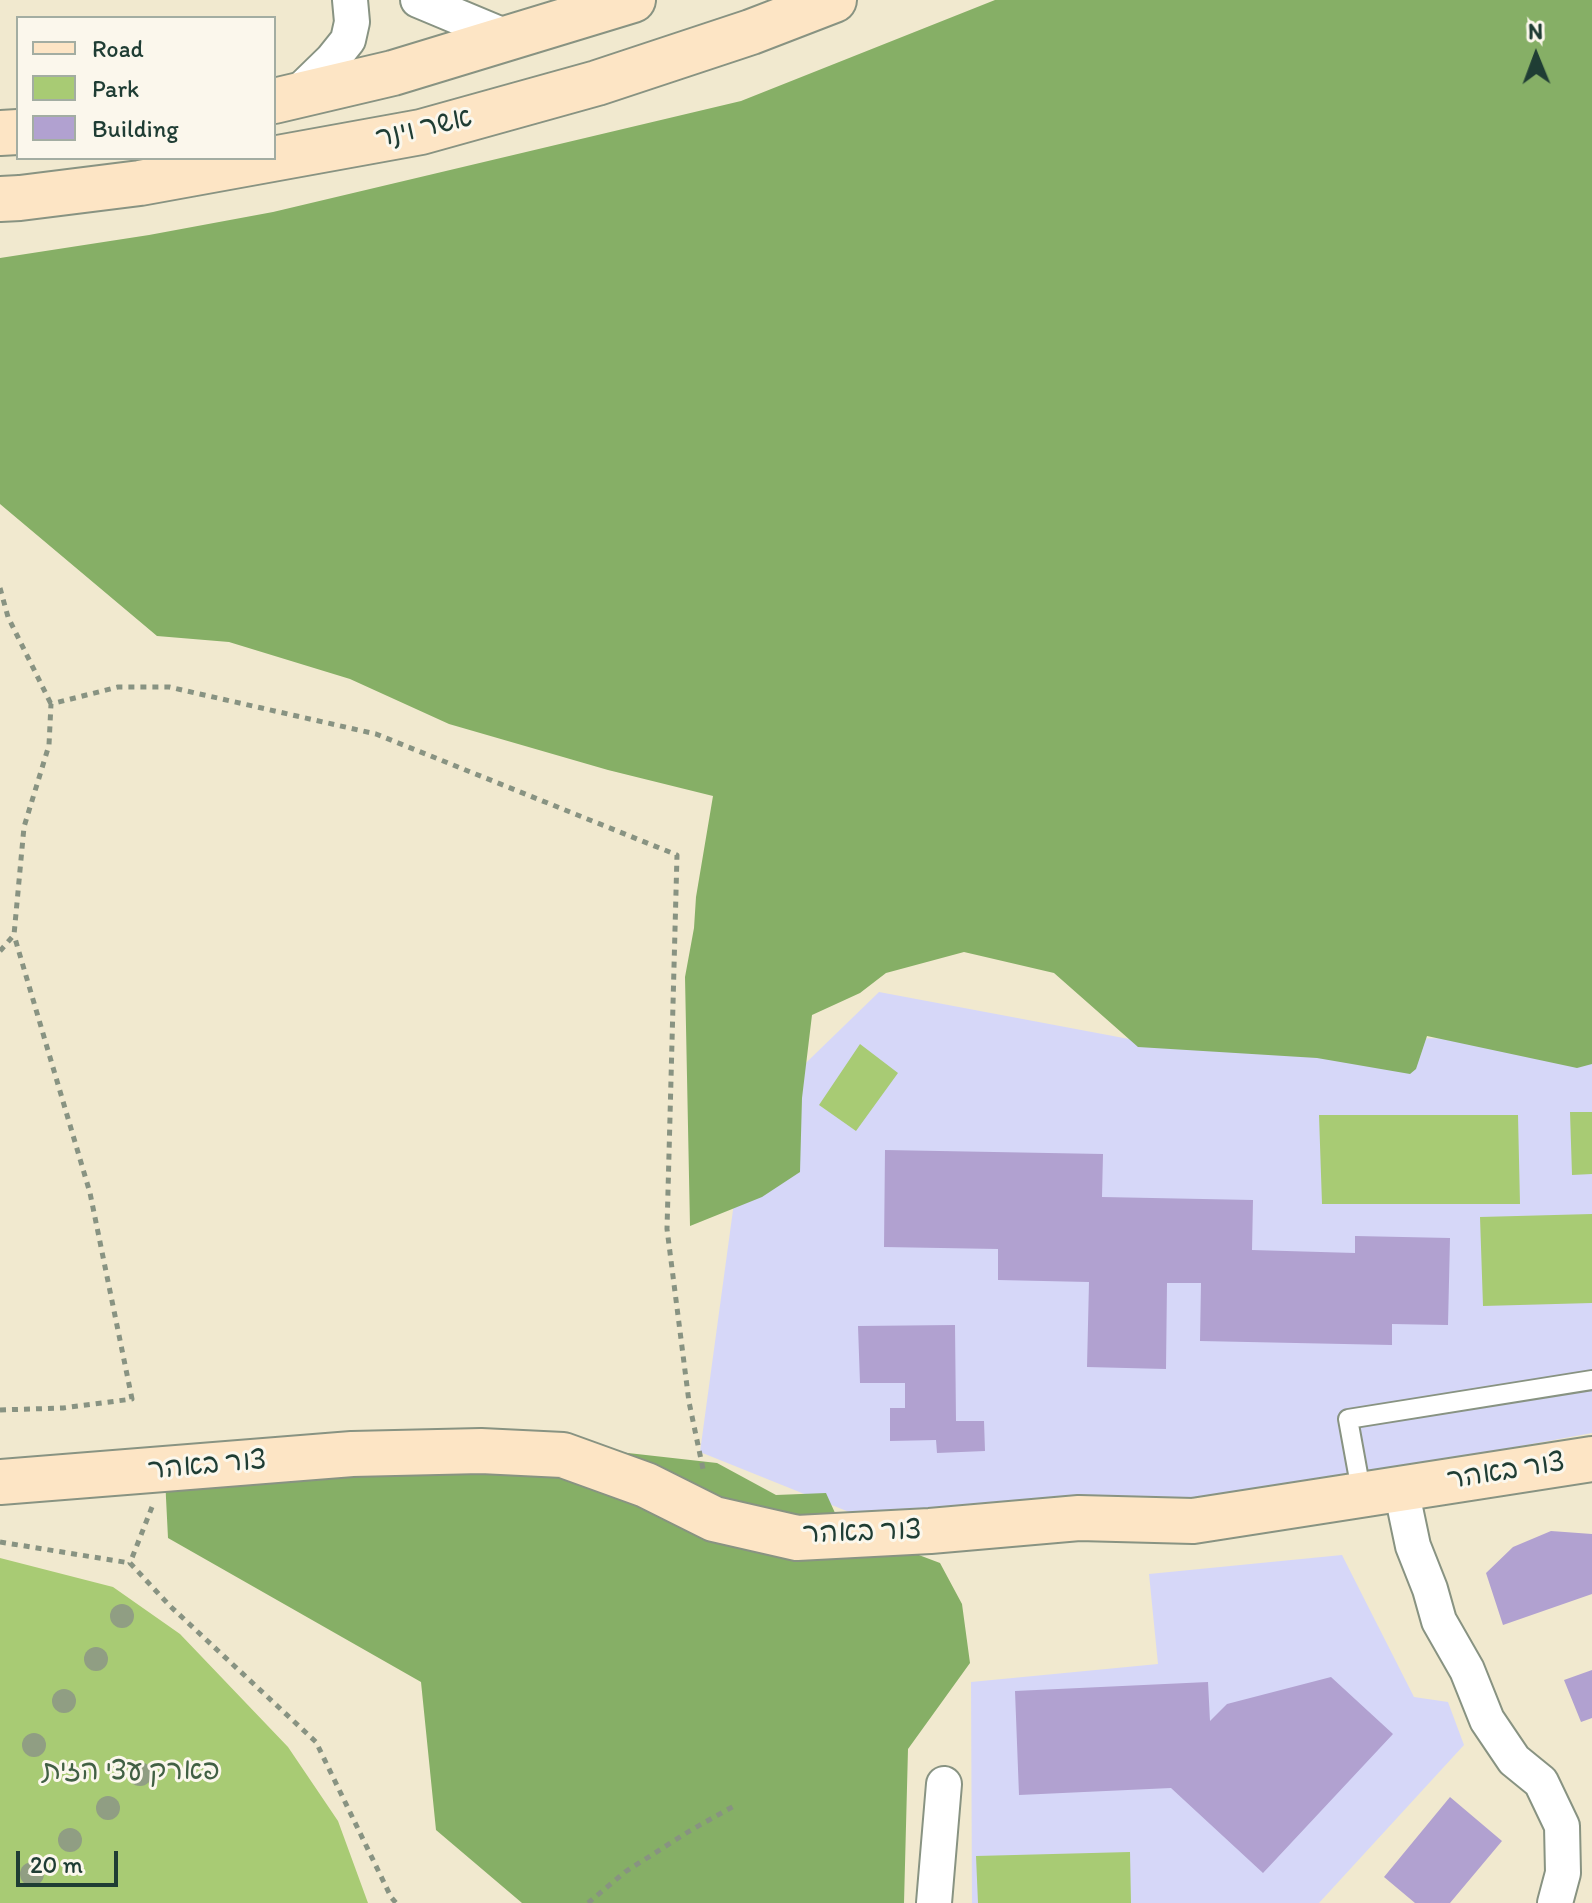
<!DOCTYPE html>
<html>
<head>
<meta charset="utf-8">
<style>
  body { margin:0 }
  #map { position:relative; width:1592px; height:1903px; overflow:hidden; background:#f1e9cf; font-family:Itim,sans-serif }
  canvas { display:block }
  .legend { position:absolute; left:16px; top:16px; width:260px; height:144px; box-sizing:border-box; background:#fbf7ec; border:2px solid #a3ada2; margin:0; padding:10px 14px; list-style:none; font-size:24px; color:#1f3d34 }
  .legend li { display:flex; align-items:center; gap:16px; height:40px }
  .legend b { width:40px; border:2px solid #a3ada2 }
  .north { position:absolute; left:1496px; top:16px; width:80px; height:80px; -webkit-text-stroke:6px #fbf7ec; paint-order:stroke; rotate:359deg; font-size:22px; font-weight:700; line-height:32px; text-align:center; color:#1f3d34 }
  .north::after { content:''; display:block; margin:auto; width:28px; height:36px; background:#1f3d34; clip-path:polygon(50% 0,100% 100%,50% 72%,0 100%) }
  .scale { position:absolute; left:16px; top:1851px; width:102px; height:36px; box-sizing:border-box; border:4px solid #1f3d34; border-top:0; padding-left:10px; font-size:24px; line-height:28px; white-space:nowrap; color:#1f3d34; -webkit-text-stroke:6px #fbf7ec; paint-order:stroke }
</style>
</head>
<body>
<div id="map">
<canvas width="1592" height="1903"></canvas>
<ul class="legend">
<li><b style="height:10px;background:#fde5c5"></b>Road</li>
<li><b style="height:22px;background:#a8cb74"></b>Park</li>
<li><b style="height:22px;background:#b1a1d0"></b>Building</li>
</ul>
<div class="north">N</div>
<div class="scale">20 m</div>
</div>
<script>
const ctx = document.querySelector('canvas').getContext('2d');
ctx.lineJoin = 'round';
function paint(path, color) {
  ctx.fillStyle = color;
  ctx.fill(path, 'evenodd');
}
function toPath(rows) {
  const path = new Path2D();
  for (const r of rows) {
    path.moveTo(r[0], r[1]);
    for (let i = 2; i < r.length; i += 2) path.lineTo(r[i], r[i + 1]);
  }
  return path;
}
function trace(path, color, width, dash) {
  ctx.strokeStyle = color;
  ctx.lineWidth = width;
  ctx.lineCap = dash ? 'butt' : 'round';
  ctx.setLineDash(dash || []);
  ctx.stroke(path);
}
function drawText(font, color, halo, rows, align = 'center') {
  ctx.font = font + ' Itim,"Playpen Sans Hebrew",sans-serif';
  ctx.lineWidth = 6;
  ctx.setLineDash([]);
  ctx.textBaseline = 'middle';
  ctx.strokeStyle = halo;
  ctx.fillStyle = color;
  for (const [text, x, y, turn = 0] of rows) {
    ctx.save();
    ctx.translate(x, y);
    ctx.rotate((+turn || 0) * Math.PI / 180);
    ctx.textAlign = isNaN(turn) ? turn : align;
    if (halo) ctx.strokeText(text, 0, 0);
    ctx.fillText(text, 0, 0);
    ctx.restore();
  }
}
paint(toPath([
  [879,992,1129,1039,1592,1038,1592,1433,1247,1496,869,1520,700,1452,745,1122],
  [1342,1555,1414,1697,1448,1702,1464,1745,1319,1903,972,1903,971,1682,1158,1664,1149,1574]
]), '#d6d7f8');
paint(toPath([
  [860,1044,898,1073,856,1131,819,1105],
  [1570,1112,1592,1112,1592,1174,1572,1175],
  [1319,1115,1518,1115,1520,1204,1322,1204],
  [1592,1214,1592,1303,1483,1306,1480,1217],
  [0,1558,113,1587,180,1634,288,1747,338,1821,368,1903,0,1903],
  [1130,1852,1131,1903,978,1903,976,1856]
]), '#a8cb74');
paint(toPath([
  [995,0,1592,0,1592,1064,1577,1068,1427,1036,1416,1069,1410,1074,1317,1058,1138,1047,1054,973,964,952,886,973,860,993,812,1015,802,1098,800,1172,762,1197,690,1226,685,977,694,928,696,897,713,796,608,770,449,724,350,679,229,642,157,636,0,504,0,258,149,235,273,212,741,101],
  [539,1443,717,1463,776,1495,826,1493,845,1535,887,1543,940,1563,962,1604,970,1663,908,1749,904,1903,522,1903,436,1830,421,1682,168,1538,164,1458]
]), '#86af66');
paint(toPath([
  [885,1150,1103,1154,1102,1197,1253,1200,1252,1250,1355,1253,1355,1236,1450,1238,1448,1325,1392,1324,1392,1345,1200,1341,1201,1283,1167,1283,1166,1369,1087,1367,1089,1282,998,1280,998,1249,884,1247],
  [955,1325,956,1421,984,1421,985,1451,937,1453,936,1440,890,1441,890,1408,905,1408,905,1383,860,1383,858,1326],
  [1551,1531,1592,1534,1592,1594,1503,1625,1486,1573,1513,1547],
  [1592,1670,1592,1718,1581,1722,1564,1680],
  [1331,1677,1393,1734,1263,1873,1171,1788,1019,1795,1015,1691,1208,1682,1210,1721,1227,1704],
  [1450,1797,1502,1841,1450,1903,1415,1903,1384,1877]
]), '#b1a1d0');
const lane = toPath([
  [1362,1496,1348,1419,1592,1380]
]);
const street = toPath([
  [418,0,509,38],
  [295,96,332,60,348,40,352,22,350,0],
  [1401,1489,1413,1546,1430,1589,1439,1621,1467,1670,1487,1720,1514,1760,1541,1782,1562,1826,1563,1873,1555,1903],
  [934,1903,944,1784]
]);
const secondary = toPath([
  [274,101,393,73,633,0],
  [0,133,18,132],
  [0,199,20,198,140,183,421,132,597,83,751,32,834,0],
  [0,1482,352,1454,481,1451,563,1455,646,1485,714,1519,797,1538,930,1531,1079,1518,1193,1521,1592,1459]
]);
trace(lane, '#889382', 22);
trace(street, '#889382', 38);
trace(secondary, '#889382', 48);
trace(toPath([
  [0,588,8,617,51,704],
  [0,951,14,935,24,827,49,745,51,704,118,687,169,687,376,734,677,855,667,1229,689,1402,703,1469],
  [0,1410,63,1408,132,1399,90,1193,14,935],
  [152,1507,130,1563,170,1606,316,1742,391,1897,396,1903],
  [0,1542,130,1563],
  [588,1903,625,1872,691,1830,734,1806]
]), '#889382', 5, [6, 6]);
trace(lane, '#fff', 18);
trace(street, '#fff', 34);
trace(secondary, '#fde5c5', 44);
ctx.fillStyle = '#909e83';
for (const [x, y] of [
  [122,1616],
  [96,1659],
  [64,1701],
  [34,1745],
  [140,1774],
  [108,1808],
  [70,1840],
  [32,1874]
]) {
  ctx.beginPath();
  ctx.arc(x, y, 12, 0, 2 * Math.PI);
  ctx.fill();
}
drawText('28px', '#1f3d34', '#fbf7ec', [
  ["אשר וינר",424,129,-13],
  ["צור באהר",207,1466,-5],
  ["צור באהר",1506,1472,-9],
  ["צור באהר",862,1533,-2]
]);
drawText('28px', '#416044', '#fbf7ec', [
  ["פארק עצי הזית",131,1772]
]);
</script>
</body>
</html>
